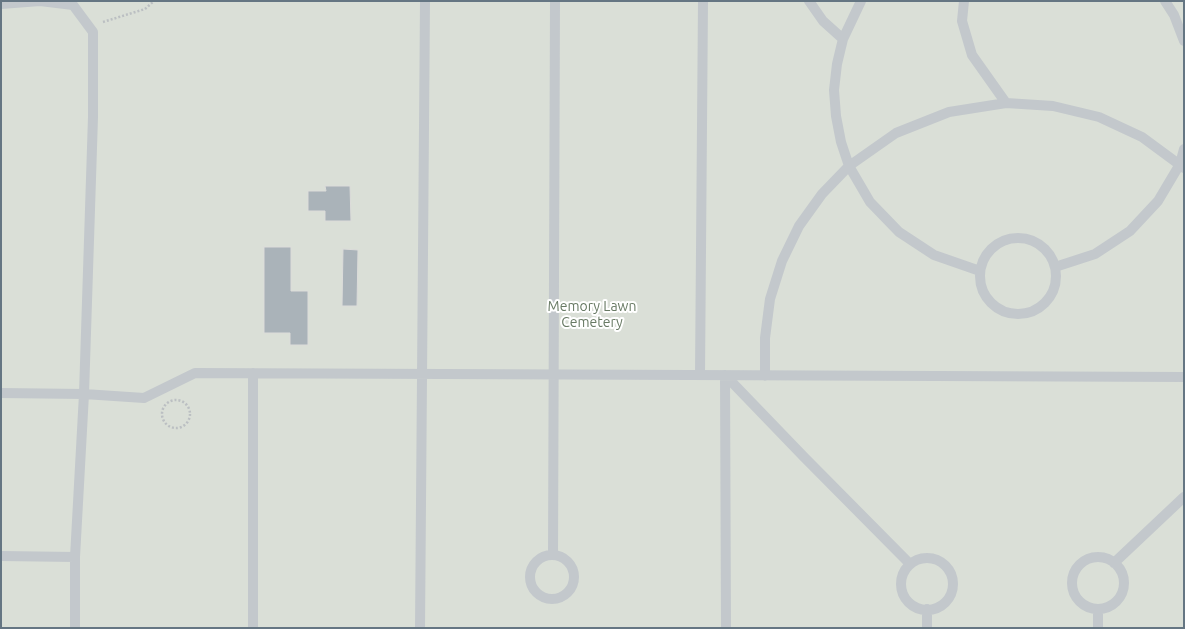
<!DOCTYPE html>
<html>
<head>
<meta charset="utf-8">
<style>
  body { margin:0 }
  #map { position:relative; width:1185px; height:629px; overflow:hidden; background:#fafaf8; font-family:Ubuntu,sans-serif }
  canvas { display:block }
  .frame { position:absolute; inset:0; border:2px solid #657683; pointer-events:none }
</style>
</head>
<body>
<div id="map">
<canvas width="1185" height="629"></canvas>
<div class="frame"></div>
</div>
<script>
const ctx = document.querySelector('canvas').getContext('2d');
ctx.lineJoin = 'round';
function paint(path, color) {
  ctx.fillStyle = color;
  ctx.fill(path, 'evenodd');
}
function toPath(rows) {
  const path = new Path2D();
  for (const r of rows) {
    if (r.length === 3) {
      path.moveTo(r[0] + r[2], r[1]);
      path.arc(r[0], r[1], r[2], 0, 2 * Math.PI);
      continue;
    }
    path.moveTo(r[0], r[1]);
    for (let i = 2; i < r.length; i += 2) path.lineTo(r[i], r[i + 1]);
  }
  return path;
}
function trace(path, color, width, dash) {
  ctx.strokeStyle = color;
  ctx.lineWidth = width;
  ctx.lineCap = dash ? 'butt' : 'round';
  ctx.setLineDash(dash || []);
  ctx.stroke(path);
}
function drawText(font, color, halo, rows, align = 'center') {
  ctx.font = font + ' Ubuntu,sans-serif';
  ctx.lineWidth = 4;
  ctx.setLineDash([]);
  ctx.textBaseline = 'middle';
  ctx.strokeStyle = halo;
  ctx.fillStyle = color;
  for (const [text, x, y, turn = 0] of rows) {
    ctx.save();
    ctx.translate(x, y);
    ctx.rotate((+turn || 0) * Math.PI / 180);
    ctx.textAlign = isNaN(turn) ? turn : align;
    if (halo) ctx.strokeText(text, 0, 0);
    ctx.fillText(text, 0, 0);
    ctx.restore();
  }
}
paint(toPath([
  [1,1,1184,1,1184,628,1,628]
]), '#dadfd7');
const building = toPath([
  [325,186,350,186,351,221,325,221,325,211,308,211,308,191,326,191,325,186],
  [264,247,291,247,291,291,308,291,308,345,290,345,290,333,264,333,264,247],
  [343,249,358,250,357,306,342,306,343,249]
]);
paint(building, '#aab3b9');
trace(building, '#dcdcda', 1);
trace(toPath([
  [103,22,145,9,154,1],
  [176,414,14]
]), '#bbbfc2', 2.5, [2, 2]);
trace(toPath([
  [809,1,823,21,843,39],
  [861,1,843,39,837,64,834,90,836,116,841,142,849,166,870,202,899,232,934,255,980,271],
  [964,1,962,21,972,55,1006,103],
  [1165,1,1174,15,1184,41],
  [1,4,40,1,73,5,93,32,93,117,84,394,75,557,75,628],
  [1018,276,38],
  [1055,267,1095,254,1130,231,1158,201,1180,164,1184,149],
  [253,373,253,628],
  [700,375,703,1],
  [765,376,765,338,770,299,782,261,799,226,822,194,849,166,896,133,949,112,1006,103,1053,106,1099,117,1142,137,1184,168],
  [1,393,84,394,144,398,195,373,1184,377],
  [552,577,22],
  [553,555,555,1],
  [1,556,75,557],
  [1098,583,26],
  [927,584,26],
  [1114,563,1184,497],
  [927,609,927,628],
  [420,628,425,1],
  [726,628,725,375,804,457,910,564],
  [1098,628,1098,609]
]), '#c3c8cc', 10);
drawText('14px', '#687a64', '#fff', [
  ["Memory Lawn",592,306],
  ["Cemetery",592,322]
]);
</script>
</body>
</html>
